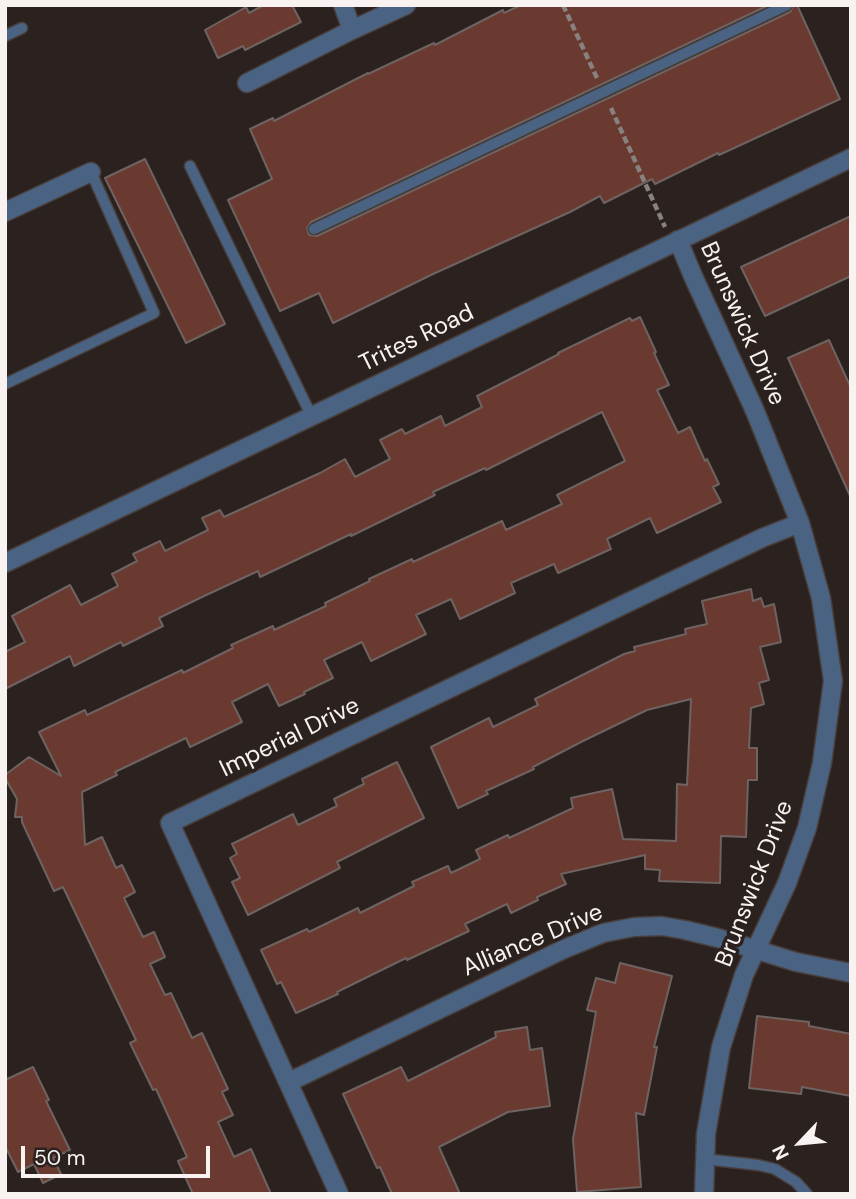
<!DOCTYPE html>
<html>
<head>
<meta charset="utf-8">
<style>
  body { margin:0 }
  #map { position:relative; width:856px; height:1199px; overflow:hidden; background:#2b2220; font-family:"DM Sans",sans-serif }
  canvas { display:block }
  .frame { position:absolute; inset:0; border:7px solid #f8f2f1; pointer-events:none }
  .north { position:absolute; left:765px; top:1108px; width:70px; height:70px; -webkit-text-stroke:5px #2b2220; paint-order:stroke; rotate:244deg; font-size:19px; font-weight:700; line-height:28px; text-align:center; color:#f8f2f1 }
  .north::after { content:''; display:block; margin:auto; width:24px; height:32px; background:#f8f2f1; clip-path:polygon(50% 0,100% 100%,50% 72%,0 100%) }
  .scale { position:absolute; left:21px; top:1146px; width:189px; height:32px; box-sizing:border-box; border:4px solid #f8f2f1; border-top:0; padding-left:9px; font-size:21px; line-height:24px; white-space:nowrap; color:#f8f2f1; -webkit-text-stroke:5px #2b2220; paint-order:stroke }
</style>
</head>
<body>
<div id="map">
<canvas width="856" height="1199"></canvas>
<div class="frame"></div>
<div class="north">N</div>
<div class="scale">50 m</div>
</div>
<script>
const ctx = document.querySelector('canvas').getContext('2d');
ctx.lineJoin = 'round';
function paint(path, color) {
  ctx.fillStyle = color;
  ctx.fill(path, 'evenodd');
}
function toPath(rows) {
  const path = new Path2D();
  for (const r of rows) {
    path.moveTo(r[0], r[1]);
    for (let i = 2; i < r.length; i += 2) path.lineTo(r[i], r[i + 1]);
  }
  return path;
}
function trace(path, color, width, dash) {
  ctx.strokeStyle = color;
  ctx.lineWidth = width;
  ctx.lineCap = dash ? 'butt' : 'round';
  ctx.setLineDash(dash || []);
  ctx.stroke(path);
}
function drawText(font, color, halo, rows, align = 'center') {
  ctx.font = font + ' "DM Sans",sans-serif';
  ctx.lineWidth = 7;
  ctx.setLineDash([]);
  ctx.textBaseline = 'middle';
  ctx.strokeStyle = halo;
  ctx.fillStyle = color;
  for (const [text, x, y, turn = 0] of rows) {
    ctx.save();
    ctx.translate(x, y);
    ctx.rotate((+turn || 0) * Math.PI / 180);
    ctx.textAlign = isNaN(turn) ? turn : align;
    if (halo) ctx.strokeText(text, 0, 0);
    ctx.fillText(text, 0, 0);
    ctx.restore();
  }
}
const building = toPath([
  [264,5,292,5,301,22,245,50,243,46,218,58,205,30,246,7,249,13,264,5],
  [521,5,769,5,311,222,307,228,309,235,317,236,790,12,794,5,797,5,840,99,719,155,718,153,655,184,652,179,604,203,600,196,570,212,433,274,333,323,319,293,280,311,228,200,272,179,250,129,273,118,274,121,368,73,368,74,434,43,435,45,503,10,504,13,521,5],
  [145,159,225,324,186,343,105,178,145,159],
  [851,216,851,276,765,316,741,267,851,216],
  [640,317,656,352,654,353,669,385,657,390,678,433,690,427,705,461,707,459,719,484,713,487,721,502,657,533,650,518,607,539,611,549,558,573,554,564,511,583,515,593,460,619,451,599,416,615,426,634,371,661,362,642,324,660,333,678,304,692,305,694,279,706,268,684,232,702,242,722,190,747,186,738,115,772,117,775,82,792,85,845,102,837,116,868,122,865,135,892,124,898,143,937,154,932,165,957,150,964,165,995,171,993,192,1038,202,1033,228,1089,222,1092,233,1115,218,1122,234,1157,251,1149,271,1194,193,1194,178,1161,187,1157,156,1089,153,1090,130,1043,136,1040,63,887,54,891,22,822,22,817,15,817,17,799,5,778,5,775,29,757,61,776,39,732,85,710,87,715,182,670,183,673,233,648,231,645,273,626,274,630,326,606,325,603,370,581,369,579,412,559,413,562,502,521,506,530,562,504,557,495,625,461,602,412,486,470,485,468,433,492,435,495,351,536,351,534,260,577,258,571,202,597,159,618,163,626,123,646,121,642,74,666,70,656,5,689,5,652,25,642,12,616,70,585,81,605,118,586,112,574,137,561,133,554,160,541,165,551,208,530,202,518,220,510,224,517,320,473,345,459,355,477,390,459,380,440,402,429,405,434,441,416,445,426,482,407,477,396,559,354,558,353,630,318,632,321,640,317],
  [829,340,851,388,851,498,788,358,829,340],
  [751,589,753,601,761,598,764,607,774,604,781,642,760,647,769,680,759,683,764,704,751,708,749,748,757,748,757,780,748,780,746,837,721,836,720,883,659,881,660,870,645,869,645,855,561,874,566,884,537,897,538,900,511,913,507,904,465,924,469,931,407,960,406,958,337,992,338,994,296,1013,281,982,277,984,261,950,307,929,309,932,358,908,360,913,414,886,412,882,448,866,451,873,480,859,476,850,508,835,509,838,573,808,571,798,612,789,623,839,676,841,677,784,687,785,691,699,647,710,583,741,533,767,534,769,486,791,488,794,458,808,431,747,489,718,493,727,538,705,535,699,624,654,635,651,634,647,686,634,685,629,707,624,702,601,751,589],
  [397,762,424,818,337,862,340,868,248,915,232,882,240,878,230,858,237,854,232,844,293,814,298,825,337,806,334,799,364,784,362,779,397,762],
  [620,963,672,976,654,1047,657,1047,644,1115,636,1113,641,1187,577,1192,573,1139,596,1012,587,1010,596,978,615,983,620,963],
  [757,1016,809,1022,809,1026,851,1034,851,1096,802,1087,801,1094,749,1088,757,1016],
  [527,1027,530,1050,542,1048,550,1106,508,1112,439,1147,460,1194,392,1194,380,1167,377,1168,343,1094,401,1067,408,1081,496,1037,495,1032,527,1027],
  [33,1067,49,1100,46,1101,70,1150,53,1158,61,1174,43,1183,34,1164,18,1172,5,1146,5,1080,33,1067]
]);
paint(building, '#6a3a31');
trace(building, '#6e6361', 2);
const service = toPath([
  [5,36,22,28],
  [190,166,312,417],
  [314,229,787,5],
  [5,384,154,313,91,172],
  [704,1159,758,1165,775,1169,796,1182,807,1194]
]);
const minor = toPath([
  [343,5,352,30],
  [247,83,352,30,406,5],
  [5,212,91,172],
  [678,240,693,276,755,411,800,523,821,598,833,681,822,763,807,828,787,883,744,975,721,1047,706,1134,704,1194],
  [5,563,851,158],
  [289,1082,564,949,603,933,634,927,662,926,685,930,718,938,796,962,851,973],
  [339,1194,170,823,762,538,800,523]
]);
trace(service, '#483f3d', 13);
trace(minor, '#483f3d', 21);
trace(toPath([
  [563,5,597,78],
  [611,108,665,227]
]), '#88817f', 4.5, [7, 3.5]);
trace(service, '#4b6383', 10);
trace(minor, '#4b6383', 18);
drawText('24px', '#f8f2f1', '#2b2220', [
  ["Brunswick Drive",742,324,66],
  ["Trites Road",417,339,-26],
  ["Imperial Drive",290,738,-26],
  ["Brunswick Drive",755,884,-69],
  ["Alliance Drive",533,941,-23]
]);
</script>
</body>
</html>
